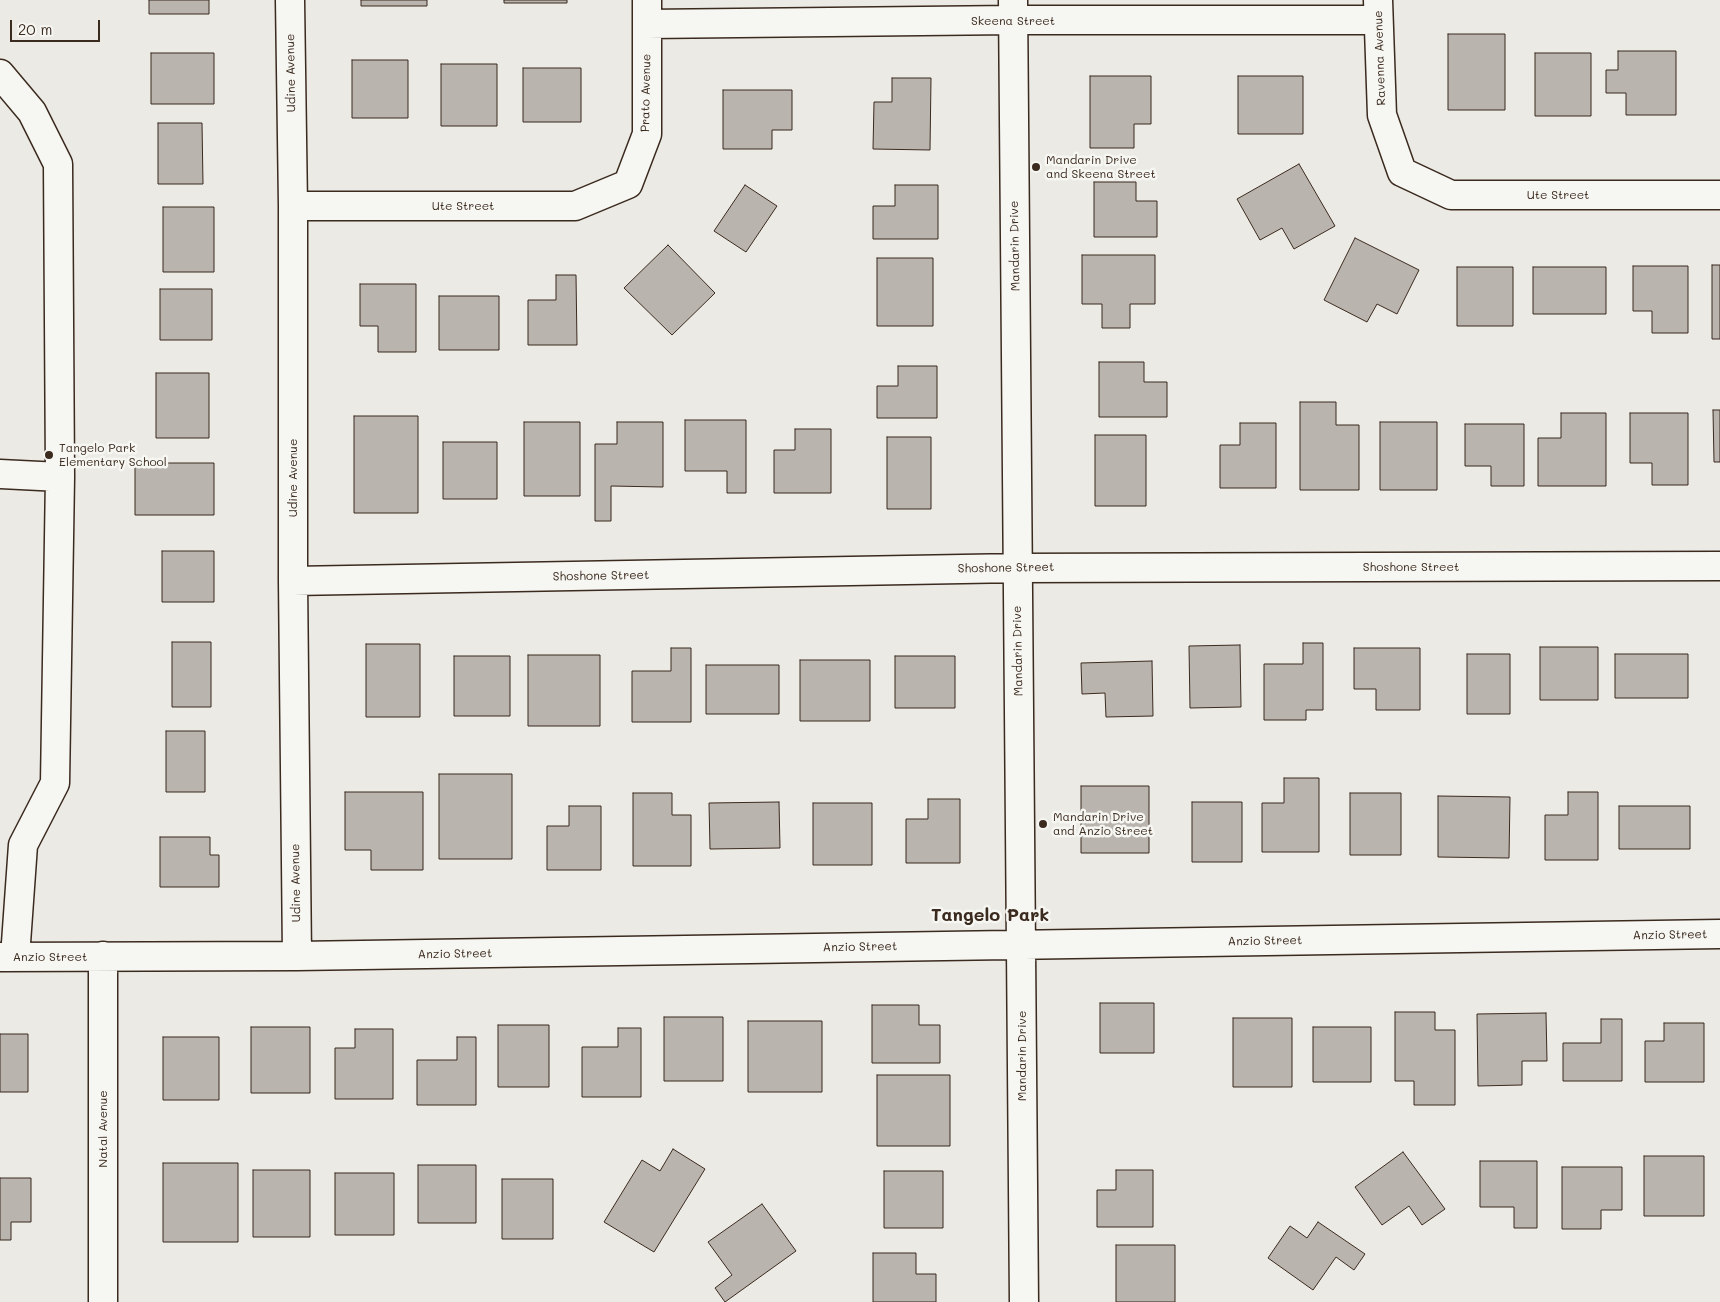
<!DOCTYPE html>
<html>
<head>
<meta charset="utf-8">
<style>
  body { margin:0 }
  #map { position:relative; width:1720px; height:1302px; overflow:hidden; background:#ebeae5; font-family:Mali,sans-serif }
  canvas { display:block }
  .scale { position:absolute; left:10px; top:20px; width:90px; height:22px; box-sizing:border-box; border:2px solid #3b2a1e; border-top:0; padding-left:6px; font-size:15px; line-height:18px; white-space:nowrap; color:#3b2a1e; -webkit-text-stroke:4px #f6f6f2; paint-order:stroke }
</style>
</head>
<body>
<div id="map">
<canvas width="1720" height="1302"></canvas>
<div class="scale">20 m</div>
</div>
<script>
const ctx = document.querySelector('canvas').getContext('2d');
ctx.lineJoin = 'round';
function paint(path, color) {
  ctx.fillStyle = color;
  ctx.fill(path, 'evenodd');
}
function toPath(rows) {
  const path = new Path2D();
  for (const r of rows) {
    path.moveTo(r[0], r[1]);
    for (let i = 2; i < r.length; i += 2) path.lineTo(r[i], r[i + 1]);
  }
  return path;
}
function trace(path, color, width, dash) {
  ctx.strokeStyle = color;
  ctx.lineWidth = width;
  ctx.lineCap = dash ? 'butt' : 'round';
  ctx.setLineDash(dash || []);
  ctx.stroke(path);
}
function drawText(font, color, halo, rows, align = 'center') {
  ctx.font = font + ' Mali,sans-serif';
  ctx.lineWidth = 5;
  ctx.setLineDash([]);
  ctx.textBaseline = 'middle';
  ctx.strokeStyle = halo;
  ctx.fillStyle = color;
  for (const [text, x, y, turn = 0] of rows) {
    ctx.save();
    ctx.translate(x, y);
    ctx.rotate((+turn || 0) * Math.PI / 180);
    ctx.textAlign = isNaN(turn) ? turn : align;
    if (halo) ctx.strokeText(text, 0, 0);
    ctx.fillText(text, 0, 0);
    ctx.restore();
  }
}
const building = toPath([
  [149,0,209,0,209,14,149,14,149,0],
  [361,0,427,0,427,6,361,6,361,0],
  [504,0,567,0,567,3,504,3,504,0],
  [1448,34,1505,34,1505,110,1448,110,1448,34],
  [1618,51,1676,51,1676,115,1626,115,1626,93,1606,93,1606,70,1618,70,1618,51],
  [151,53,214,53,214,104,151,104,151,53],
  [1535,53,1591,53,1591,116,1535,116,1535,53],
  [352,60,408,60,408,118,352,118,352,60],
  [441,64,497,64,497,126,441,126,441,64],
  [523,68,581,68,581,122,523,122,523,68],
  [1090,76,1151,76,1151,124,1134,124,1134,148,1090,148,1090,76],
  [1238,76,1303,76,1303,134,1238,134,1238,76],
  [892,78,931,78,930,150,873,149,874,102,892,102,892,78],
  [723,90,792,90,792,130,772,130,772,149,723,149,723,90],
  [158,123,202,123,203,184,158,184,158,123],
  [1299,164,1335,226,1294,249,1282,228,1260,240,1237,199,1299,164],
  [1094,182,1136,182,1136,201,1157,201,1157,237,1094,237,1094,182],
  [745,185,777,206,746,252,714,231,745,185],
  [895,185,938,185,938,239,873,239,873,206,895,206,895,185],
  [163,207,214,207,214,272,163,272,163,207],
  [1355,238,1419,270,1397,314,1377,304,1367,322,1324,300,1355,238],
  [668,245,715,293,672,335,624,288,668,245],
  [1082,255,1155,255,1155,304,1130,304,1130,328,1102,328,1102,304,1082,304,1082,255],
  [877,258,933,258,933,326,877,326,877,258],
  [1712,265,1720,265,1720,339,1712,339,1712,265],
  [1633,266,1688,266,1688,333,1652,333,1652,311,1633,311,1633,266],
  [1457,267,1513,267,1513,326,1457,326,1457,267],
  [1533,267,1606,267,1606,314,1533,314,1533,267],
  [556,275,576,275,577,345,528,345,528,300,556,300,556,275],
  [360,284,416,284,416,352,378,352,378,326,360,326,360,284],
  [160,289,212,289,212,340,160,340,160,289],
  [439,296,499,296,499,350,439,350,439,296],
  [1099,362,1144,362,1144,382,1167,382,1167,417,1099,417,1099,362],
  [898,366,937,366,937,418,877,418,877,386,898,386,898,366],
  [156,373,209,373,209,438,156,438,156,373],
  [1300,402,1336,402,1336,425,1359,425,1359,490,1300,490,1300,402],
  [1713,410,1720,410,1720,462,1714,462,1713,410],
  [1561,413,1606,413,1606,486,1538,486,1538,438,1561,438,1561,413],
  [1630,413,1688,413,1688,485,1652,485,1652,463,1630,463,1630,413],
  [354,416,418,416,418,513,354,513,354,416],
  [685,420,746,420,746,493,727,493,727,471,685,471,685,420],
  [524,422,580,422,580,496,524,496,524,422],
  [617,422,663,422,663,487,611,486,611,521,595,521,595,444,617,444,617,422],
  [1380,422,1437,422,1437,490,1380,490,1380,422],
  [1240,423,1276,423,1276,488,1220,488,1220,445,1240,445,1240,423],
  [1465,424,1524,424,1524,486,1491,486,1491,466,1465,466,1465,424],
  [795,429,831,429,831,493,774,493,774,450,795,450,795,429],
  [1095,435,1146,435,1146,506,1095,506,1095,435],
  [887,437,931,437,931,509,887,509,887,437],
  [443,442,497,442,497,499,443,499,443,442],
  [135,463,214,463,214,515,135,515,135,463],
  [162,551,214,551,214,602,162,602,162,551],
  [172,642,211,642,211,707,172,707,172,642],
  [1303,643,1323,643,1323,710,1306,710,1306,720,1264,720,1264,664,1303,664,1303,643],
  [366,644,420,644,420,717,366,717,366,644],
  [1240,645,1241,707,1190,708,1189,646,1240,645],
  [1540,647,1598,647,1598,700,1540,700,1540,647],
  [671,648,691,648,691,722,632,722,632,671,671,671,671,648],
  [1354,648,1420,648,1420,710,1376,710,1376,689,1354,689,1354,648],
  [1467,654,1510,654,1510,714,1467,714,1467,654],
  [1615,654,1688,654,1688,698,1615,698,1615,654],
  [528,655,600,655,600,726,528,726,528,655],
  [454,656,510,656,510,716,454,716,454,656],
  [895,656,955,656,955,708,895,708,895,656],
  [800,660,870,660,870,721,800,721,800,660],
  [1152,661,1153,716,1106,717,1105,693,1082,694,1081,663,1152,661],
  [706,665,779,665,779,714,706,714,706,665],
  [166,731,205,731,205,792,166,792,166,731],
  [439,774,512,774,512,859,439,859,439,774],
  [1284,778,1319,778,1319,852,1262,852,1262,803,1284,803,1284,778],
  [1081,786,1149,786,1149,853,1081,853,1081,786],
  [345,792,423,792,423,870,371,870,371,850,345,850,345,792],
  [1568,792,1598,792,1598,860,1545,860,1545,815,1568,815,1568,792],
  [633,793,672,793,672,815,691,815,691,866,633,866,633,793],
  [1350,793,1401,793,1401,855,1350,855,1350,793],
  [1438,796,1510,797,1509,858,1438,857,1438,796],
  [928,799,960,799,960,863,906,863,906,819,928,819,928,799],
  [779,802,780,848,710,849,709,803,779,802],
  [1192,802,1242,802,1242,862,1192,862,1192,802],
  [813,803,872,803,872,865,813,865,813,803],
  [569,806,601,806,601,870,547,870,547,826,569,826,569,806],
  [1619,806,1690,806,1690,849,1619,849,1619,806],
  [160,837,210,837,210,855,219,855,219,887,160,887,160,837],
  [1100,1003,1154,1003,1154,1053,1100,1053,1100,1003],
  [872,1005,919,1005,919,1025,940,1025,940,1063,872,1063,872,1005],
  [1395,1012,1435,1012,1435,1030,1455,1030,1455,1105,1414,1105,1414,1081,1395,1081,1395,1012],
  [1546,1013,1547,1061,1522,1061,1522,1085,1478,1086,1477,1014,1546,1013],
  [664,1017,723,1017,723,1081,664,1081,664,1017],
  [1233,1018,1292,1018,1292,1087,1233,1087,1233,1018],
  [1601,1019,1622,1019,1622,1081,1563,1081,1563,1043,1601,1043,1601,1019],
  [748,1021,822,1021,822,1092,748,1092,748,1021],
  [1664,1023,1704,1023,1704,1082,1645,1082,1645,1041,1664,1041,1664,1023],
  [498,1025,549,1025,549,1087,498,1087,498,1025],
  [251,1027,310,1027,310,1093,251,1093,251,1027],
  [1313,1027,1371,1027,1371,1082,1313,1082,1313,1027],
  [618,1028,641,1028,641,1097,582,1097,582,1047,618,1047,618,1028],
  [355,1029,393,1029,393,1099,335,1099,335,1048,355,1048,355,1029],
  [0,1034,28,1034,28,1092,0,1092,0,1034],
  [163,1037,219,1037,219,1100,163,1100,163,1037],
  [457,1037,476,1037,476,1105,417,1105,417,1060,457,1060,457,1037],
  [877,1075,950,1075,950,1146,877,1146,877,1075],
  [673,1149,705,1169,654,1252,604,1222,642,1160,660,1171,673,1149],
  [1403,1152,1445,1209,1422,1225,1409,1206,1382,1225,1355,1187,1403,1152],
  [1644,1156,1704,1156,1704,1216,1644,1216,1644,1156],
  [1480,1161,1537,1161,1537,1228,1514,1228,1514,1207,1480,1207,1480,1161],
  [163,1163,238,1163,238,1242,163,1242,163,1163],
  [418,1165,476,1165,476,1223,418,1223,418,1165],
  [1562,1167,1622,1167,1622,1210,1601,1210,1601,1229,1562,1229,1562,1167],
  [253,1170,310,1170,310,1237,253,1237,253,1170],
  [1116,1170,1153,1170,1153,1227,1097,1227,1097,1190,1116,1190,1116,1170],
  [884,1171,943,1171,943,1228,884,1228,884,1171],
  [335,1173,394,1173,394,1235,335,1235,335,1173],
  [0,1178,31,1178,31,1222,11,1222,11,1240,0,1240,0,1178],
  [502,1179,553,1179,553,1239,502,1239,502,1179],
  [762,1204,796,1251,725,1302,715,1288,732,1275,708,1242,762,1204],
  [1318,1222,1365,1254,1354,1270,1336,1257,1313,1290,1268,1258,1290,1226,1307,1238,1318,1222],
  [1116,1245,1175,1245,1175,1302,1116,1302,1116,1245],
  [873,1253,916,1253,916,1274,936,1274,936,1302,873,1302,873,1253]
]);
paint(building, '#bab4ae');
trace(building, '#3b2a1e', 1);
const minor = toPath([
  [290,0,293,206,293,581,297,956],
  [1013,0,1024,1302],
  [1378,0,1382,115,1402,172,1451,195,1720,195],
  [647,24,1013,20,1378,20],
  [0,74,32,112,58,164,60,477,55,783,23,845,15,957],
  [293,206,575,206,628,184,647,134,647,0],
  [0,474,60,477],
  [293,581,1018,568,1720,566],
  [103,956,103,1302],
  [0,957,297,956,1720,934]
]);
trace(minor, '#3b2a1e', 31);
trace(minor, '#f6f6f2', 28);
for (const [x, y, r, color] of [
  [1036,167,5,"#3b2a1e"],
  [49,455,5,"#3b2a1e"],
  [1043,824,5,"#3b2a1e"]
]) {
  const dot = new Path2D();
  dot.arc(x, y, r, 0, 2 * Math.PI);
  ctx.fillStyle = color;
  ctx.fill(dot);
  trace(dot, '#f6f6f2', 2);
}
drawText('12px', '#3b2a1e', '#f6f6f2', [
  ["Skeena Street",1013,21],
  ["Ravenna Avenue",1380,58,-92],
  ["Udine Avenue",291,73,-91],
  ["Prato Avenue",646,93,-89],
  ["Ute Street",1558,195],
  ["Ute Street",463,206],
  ["Mandarin Drive",1015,246,-91],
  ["Udine Avenue",293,478,-90],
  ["Shoshone Street",1411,567],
  ["Shoshone Street",1006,568,-1],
  ["Shoshone Street",601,576,-1],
  ["Mandarin Drive",1018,651,-91],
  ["Udine Avenue",296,883,-91],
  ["Anzio Street",1670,935,-1],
  ["Anzio Street",1265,941,-1],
  ["Anzio Street",860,947,-1],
  ["Anzio Street",455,954,-1],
  ["Anzio Street",50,957],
  ["Mandarin Drive",1022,1056,-90],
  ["Natal Avenue",103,1129,-90]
]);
drawText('12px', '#3b2a1e', '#f6f6f2', [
  ["Mandarin Drive",1046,160],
  ["and Skeena Street",1046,174],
  ["Tangelo Park",59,448],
  ["Elementary School",59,462],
  ["Mandarin Drive",1053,817],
  ["and Anzio Street",1053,831]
], 'left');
drawText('bold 18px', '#3b2a1e', '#f6f6f2', [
  ["Tangelo Park",990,915]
]);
</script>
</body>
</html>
